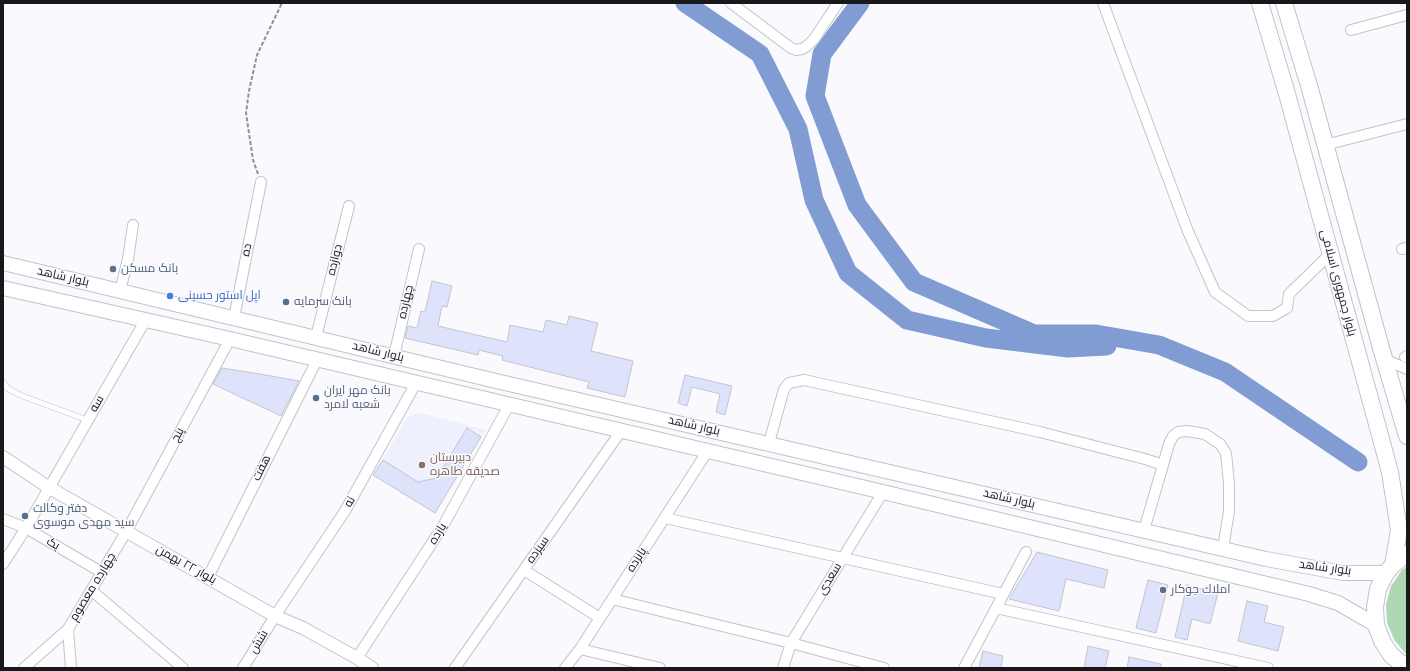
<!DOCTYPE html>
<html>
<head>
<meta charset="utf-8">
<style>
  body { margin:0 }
  #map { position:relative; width:1410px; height:671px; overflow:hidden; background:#fafafe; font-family:"DM Sans",sans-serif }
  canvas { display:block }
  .frame { position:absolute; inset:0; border:4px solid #18181b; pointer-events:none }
</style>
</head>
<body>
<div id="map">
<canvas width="1410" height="671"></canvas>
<div class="frame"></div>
</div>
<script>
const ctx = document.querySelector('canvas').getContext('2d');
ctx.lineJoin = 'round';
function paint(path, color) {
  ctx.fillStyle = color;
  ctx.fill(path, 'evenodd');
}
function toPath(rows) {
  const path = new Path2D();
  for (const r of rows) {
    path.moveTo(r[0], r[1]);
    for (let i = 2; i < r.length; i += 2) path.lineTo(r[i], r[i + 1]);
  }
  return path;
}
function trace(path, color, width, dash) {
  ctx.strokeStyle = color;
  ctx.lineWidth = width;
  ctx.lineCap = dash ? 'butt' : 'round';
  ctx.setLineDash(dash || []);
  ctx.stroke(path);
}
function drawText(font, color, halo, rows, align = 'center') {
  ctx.font = font + ' "DM Sans",Cairo,sans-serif';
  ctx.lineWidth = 3;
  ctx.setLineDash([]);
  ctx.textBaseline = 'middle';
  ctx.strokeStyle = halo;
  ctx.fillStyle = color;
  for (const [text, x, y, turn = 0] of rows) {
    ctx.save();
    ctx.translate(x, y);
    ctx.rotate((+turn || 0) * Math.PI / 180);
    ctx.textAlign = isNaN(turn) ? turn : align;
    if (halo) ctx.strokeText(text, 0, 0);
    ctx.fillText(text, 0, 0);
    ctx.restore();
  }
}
paint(toPath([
  [422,413,486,430,435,513,374,475,408,416,415,414]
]), '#eef0fd');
paint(toPath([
  [1407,567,1407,655,1395,641,1387,623,1386,604,1391,586,1402,570]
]), '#aed8b3');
trace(toPath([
  [685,3,760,54,798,129,814,200,848,273,907,320,986,338,1068,348,1107,346],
  [860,3,822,54,815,96,857,205,914,282,1034,334,1096,334,1159,345,1225,372,1358,462]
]), '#819cd2', 19);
const building = toPath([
  [432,281,452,286,447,307,442,306,438,326,507,342,510,325,543,332,546,320,567,325,569,316,598,323,591,351,633,361,625,397,587,388,589,382,502,360,503,356,479,350,478,355,405,338,408,326,417,328,421,311,425,312,432,281],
  [222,368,260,374,299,381,281,416,213,384,222,368],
  [685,375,732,386,725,415,716,412,720,394,692,387,687,406,678,403,685,375],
  [467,428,481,437,435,513,373,475,383,460,418,482,437,478,467,428],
  [1037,552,1108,570,1104,588,1066,579,1059,611,1009,599,1037,552],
  [1148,580,1168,585,1156,633,1136,628,1148,580],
  [1187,585,1218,593,1210,624,1192,619,1187,640,1175,637,1187,585],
  [1247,601,1268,606,1264,622,1284,627,1278,651,1238,641,1247,601],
  [1088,646,1109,651,1105,668,1084,668,1088,646],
  [983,651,1003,656,1001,668,979,668,983,651],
  [1129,657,1161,664,1161,668,1127,668,1129,657]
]);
paint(building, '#dfe2fb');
trace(building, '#c3c4cc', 1);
const service = toPath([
  [3,382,7,388,20,395,87,420]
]);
const minor = toPath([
  [731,3,791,48,796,50,802,49,807,46,814,39,838,3],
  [1103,3,1187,229,1215,292,1248,316,1273,316,1287,308,1289,294,1330,254],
  [1351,30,1407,15],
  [1325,145,1407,124],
  [1402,249,1407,248],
  [120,291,128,259,133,225],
  [234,318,261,182],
  [316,337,349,206],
  [394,356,419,249],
  [1405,357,1407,356],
  [1384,359,1407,369],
  [769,443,784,389,789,383,804,380,1040,432,1145,459,1163,465,1169,444,1173,436,1178,432,1187,431,1205,434,1220,444,1226,453,1229,484,1229,511,1223,549],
  [665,518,1003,594],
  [3,519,26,528,101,572],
  [1144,530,1163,465],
  [3,564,26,528,145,321],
  [524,570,600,618],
  [208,577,317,360],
  [91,590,183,668],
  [612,599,791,643,884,668],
  [996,608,1268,668],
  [580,649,660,668],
  [357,658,443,526,509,405],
  [24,668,68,629],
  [71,668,68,629,126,532,230,339],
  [243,668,275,616,345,511,416,383],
  [455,668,621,431],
  [565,668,580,649,707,452],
  [783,668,791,643,883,492],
  [964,668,1026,552]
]);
const tertiary = toPath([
  [3,457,48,487,275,616,303,628,357,658,372,668]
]);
const secondary = toPath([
  [3,263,496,381,1266,559,1343,573,1386,573],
  [3,288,230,339,883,492,1309,594,1338,603,1376,625]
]);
const primary = toPath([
  [1260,3,1287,94,1390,472,1399,530,1393,565],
  [1284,3,1310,89,1381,348,1407,436],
  [1407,554,1393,565,1386,573,1378,589,1375,607,1376,625,1382,641,1391,655,1407,668]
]);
trace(service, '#c2c3cb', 6);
trace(minor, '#c2c3cb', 12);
trace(tertiary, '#c2c3cb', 14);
trace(secondary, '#c2c3cb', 16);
trace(primary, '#c2c3cb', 18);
trace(toPath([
  [258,174,253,160,246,113,249,91,257,55,282,3]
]), '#919195', 2, [4, 2]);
trace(service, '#fff', 5);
trace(minor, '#fff', 10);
trace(tertiary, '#fff', 12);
trace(secondary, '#fff', 14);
trace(primary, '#fff', 16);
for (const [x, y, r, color] of [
  [113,269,4,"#5c6f8a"],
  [170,296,4,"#3f7fe0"],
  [286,302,4,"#5c6f8a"],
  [316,398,4,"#5c6f8a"],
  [422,465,4,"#8d6e63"],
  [25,516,4,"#5c6f8a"],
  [1163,590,4,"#5c6f8a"]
]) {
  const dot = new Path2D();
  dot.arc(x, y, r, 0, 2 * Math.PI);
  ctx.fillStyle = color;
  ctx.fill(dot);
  trace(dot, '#fafafe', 1.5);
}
drawText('12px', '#18181b', '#fafafe', [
  ["ده",247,250,-79],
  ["دوازده",335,260,-76],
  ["بلوار شاهد",63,277,13],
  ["بلوار جمهوری اسلامی",1338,283,75],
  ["چهارده",406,302,-77],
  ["بلوار شاهد",378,352,14],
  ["سه",97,404,-60],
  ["بلوار شاهد",694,426,13],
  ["پنج",178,435,-62],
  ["هفت",262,468,-63],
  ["بلوار شاهد",1009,499,13],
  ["نه",350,502,-61],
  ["یازده",438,534,-58],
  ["یک",53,544,30],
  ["سیزده",538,550,-55],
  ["پانزده",637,560,-57],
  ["بلوار ۲۲ بهمن",186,565,29],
  ["بلوار شاهد",1325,568,8],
  ["سعدی",830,579,-59],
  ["چهارده معصوم",93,587,-59],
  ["شش",259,642,-59]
]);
drawText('12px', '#4e5e75', '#fafafe', [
  ["بانک مسکن",121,269],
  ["بانک سرمایه",294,302],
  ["بانک مهر ایران",324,391],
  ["شعبه لامرد",324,405],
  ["دفتر وكالت",33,509],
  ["سید مهدی موسوی",33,523],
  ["املاك جوكار",1171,590]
], 'left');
drawText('12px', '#366cbe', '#fafafe', [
  ["اپل استور حسینی",178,296]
], 'left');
drawText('12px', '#785e54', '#fafafe', [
  ["دبیرستان",430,458],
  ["صدیقه طاهره",430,472]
], 'left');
</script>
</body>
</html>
